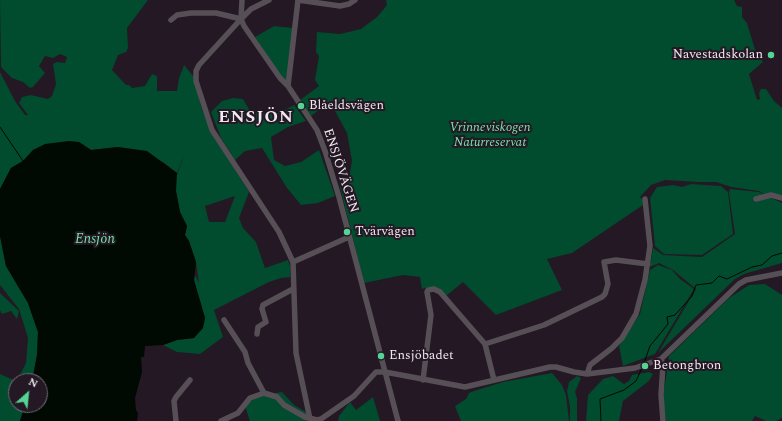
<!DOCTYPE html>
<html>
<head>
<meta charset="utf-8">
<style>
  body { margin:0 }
  #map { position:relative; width:782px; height:421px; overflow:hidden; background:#231823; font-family:Spectral,serif }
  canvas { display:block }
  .north { position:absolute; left:8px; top:373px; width:40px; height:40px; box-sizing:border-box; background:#231823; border:1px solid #756b75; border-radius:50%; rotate:27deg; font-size:11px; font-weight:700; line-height:16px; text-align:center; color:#f1e8f0 }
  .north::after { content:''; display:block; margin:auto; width:14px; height:18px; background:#54d395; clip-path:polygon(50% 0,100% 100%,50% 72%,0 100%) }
</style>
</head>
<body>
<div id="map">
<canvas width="782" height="421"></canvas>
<div class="north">N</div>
</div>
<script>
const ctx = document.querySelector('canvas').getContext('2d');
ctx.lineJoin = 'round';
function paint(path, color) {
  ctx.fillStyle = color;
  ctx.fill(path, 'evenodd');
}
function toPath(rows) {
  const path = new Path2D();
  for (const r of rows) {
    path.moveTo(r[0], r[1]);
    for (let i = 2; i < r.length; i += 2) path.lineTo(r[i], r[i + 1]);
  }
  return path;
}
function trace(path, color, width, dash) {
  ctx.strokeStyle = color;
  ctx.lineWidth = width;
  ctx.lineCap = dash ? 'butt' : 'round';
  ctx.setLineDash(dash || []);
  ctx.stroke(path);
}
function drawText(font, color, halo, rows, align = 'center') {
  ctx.font = font + ' Spectral,serif';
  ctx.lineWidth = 4;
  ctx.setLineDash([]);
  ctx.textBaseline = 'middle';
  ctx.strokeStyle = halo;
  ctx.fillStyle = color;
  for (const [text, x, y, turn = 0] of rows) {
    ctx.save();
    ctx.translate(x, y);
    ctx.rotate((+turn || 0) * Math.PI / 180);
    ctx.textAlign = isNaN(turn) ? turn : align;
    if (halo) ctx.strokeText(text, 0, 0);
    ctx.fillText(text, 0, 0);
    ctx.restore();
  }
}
paint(toPath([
  [0,0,148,0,127,28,128,48,126,52,118,55,112,70,126,85,129,85,132,88,145,86,152,74,157,76,157,91,177,91,179,78,184,65,194,77,201,106,211,132,249,192,239,218,243,228,256,242,265,268,288,260,290,266,290,277,281,278,269,282,214,310,223,337,200,354,177,352,163,345,177,340,194,338,205,318,194,280,195,275,199,283,196,262,189,241,185,235,187,226,180,212,176,191,175,180,185,153,177,173,163,162,118,147,91,150,79,142,33,150,23,161,11,168,0,189,0,72,15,101,25,115,28,115,19,103,22,97,31,95,48,99,52,96,56,84,53,64,57,62,65,63,67,57,60,54,53,58,45,56,39,66,45,73,33,87,30,88,23,82,12,78,1,67],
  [235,196,225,222,209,222,205,206],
  [386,0,734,0,737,6,742,7,742,17,747,23,756,53,763,62,749,74,757,100,760,99,759,93,761,89,766,89,774,101,782,108,782,201,775,197,765,195,759,191,731,187,716,182,698,182,665,180,651,185,640,197,646,203,572,253,547,259,562,290,496,315,463,282,446,296,428,287,422,289,420,277,403,275,364,283,339,183,349,179,352,161,347,133,330,102,311,116,300,100,319,86,315,80,319,56,316,52,317,32,340,34,361,29,377,17,387,5],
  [274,26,293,28,287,80,283,80,255,37],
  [233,98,243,99,250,111,279,113,294,105,306,121,288,127,271,137,274,160,285,166,301,162,319,150,335,196,318,203,301,205,287,188,262,148,245,151,235,160,221,138,211,112,222,101],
  [691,184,721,186,728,192,733,234,702,255,664,254,655,246,650,198,657,187,673,185,682,187],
  [730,189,759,192,782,203,782,263,744,274,735,279,658,353,696,289,673,270,659,263,650,267,653,248,663,255,702,257,735,234,729,193],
  [0,236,6,266,28,303,38,332,37,355,32,381,17,381,26,363,28,338,19,309,0,285],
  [658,265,672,270,680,279,694,289,655,354,623,366,619,346,640,314,650,270],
  [765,284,782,295,782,418,776,421,766,421,755,416,752,421,666,421,663,398,669,356,729,298,749,285],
  [0,293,19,311,17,319,11,311,2,314,0,310],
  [649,372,653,374,649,381,623,401,619,421,586,421,588,395,603,379,613,376,624,384,629,381,632,375],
  [552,373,562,385,566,395,569,421,461,421,455,406,466,399,469,393,474,391,503,382],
  [0,374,16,381,16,405,25,405,20,421,0,421],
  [577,376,581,378,575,392,577,398,577,421,570,421,570,407,567,391,569,382],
  [282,392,294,405,306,412,308,421,250,421,245,406,257,396],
  [373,397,380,421,338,421,339,416,350,402,356,410]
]), '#014b2e');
paint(toPath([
  [69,141,79,142,91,150,118,147,147,151,177,173,176,191,180,212,187,226,185,235,189,241,196,262,194,280,205,318,203,328,194,338,177,340,163,345,145,346,144,357,141,357,142,372,135,398,136,410,138,413,137,421,20,421,25,405,40,405,40,381,32,381,37,355,38,332,28,303,6,266,0,236,0,189,11,168,23,161,33,150,45,144]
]), '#000902');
trace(toPath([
  [0,127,23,161],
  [644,363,650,346,668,324,667,317,675,315,692,296,696,285,712,283,719,276,727,279,752,267,762,265,772,256,782,253],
  [601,421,600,399,624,390,636,381,642,368]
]), '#000902', 1);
trace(toPath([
  [242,0,241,19,244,26,280,78,288,86],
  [269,0,251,9,241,19,199,65,196,71,196,81,212,130,279,232,293,262,296,353,310,419],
  [298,0,288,86,317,130,325,151,339,197,398,421],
  [298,0,340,6,349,4,355,0],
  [171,20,177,15,191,13,216,13,241,19],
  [756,199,771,195,782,198],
  [293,262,349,237],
  [224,320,245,352,248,363,264,393],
  [257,334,258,327,266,322,262,309,263,305,293,289],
  [485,344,544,325,602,297,605,294,608,284,604,262,616,260,648,264],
  [661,359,663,365,661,395,663,421],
  [587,374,590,365,612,348,622,338,636,314,645,280,650,246,645,199],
  [423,380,431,315,427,292,428,290,434,289,440,292,485,344,494,380],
  [176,421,174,401,176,397,190,380],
  [221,421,238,413,250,398,264,393,277,397,284,405,305,417,317,420,321,419,354,396,376,372,385,372,465,387,550,367,556,367,574,372,587,374,635,368,661,359,739,284,746,280,782,273]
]), '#565056', 5.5);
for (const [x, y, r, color] of [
  [771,55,4,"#54d395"],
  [301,106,4,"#54d395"],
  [347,232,4,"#54d395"],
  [381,356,4,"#54d395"],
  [645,366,4,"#54d395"]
]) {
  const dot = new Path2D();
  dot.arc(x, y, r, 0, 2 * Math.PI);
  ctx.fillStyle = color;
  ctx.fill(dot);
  trace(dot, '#231823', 1.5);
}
drawText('13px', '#f1e8f0', '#231823', [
  ["Navestadskolan",763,55,"right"],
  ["Blåeldsvägen",309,106],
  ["Tvärvägen",355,232],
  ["Ensjöbadet",389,356],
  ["Betongbron",653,366]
], 'left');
drawText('italic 13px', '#7ae4ac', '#231823', [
  ["Vrinneviskogen",490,128],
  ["Naturreservat",490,143]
]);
drawText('13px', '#f1e8f0', '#231823', [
  ["ENSJÖVÄGEN",340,171,72]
]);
drawText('italic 14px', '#77e2aa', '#231823', [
  ["Ensjön",95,240]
]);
ctx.letterSpacing = '1px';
drawText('bold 17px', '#f1e8f0', '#231823', [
  ["ENSJÖN",256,119]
]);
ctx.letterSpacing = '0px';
</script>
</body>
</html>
